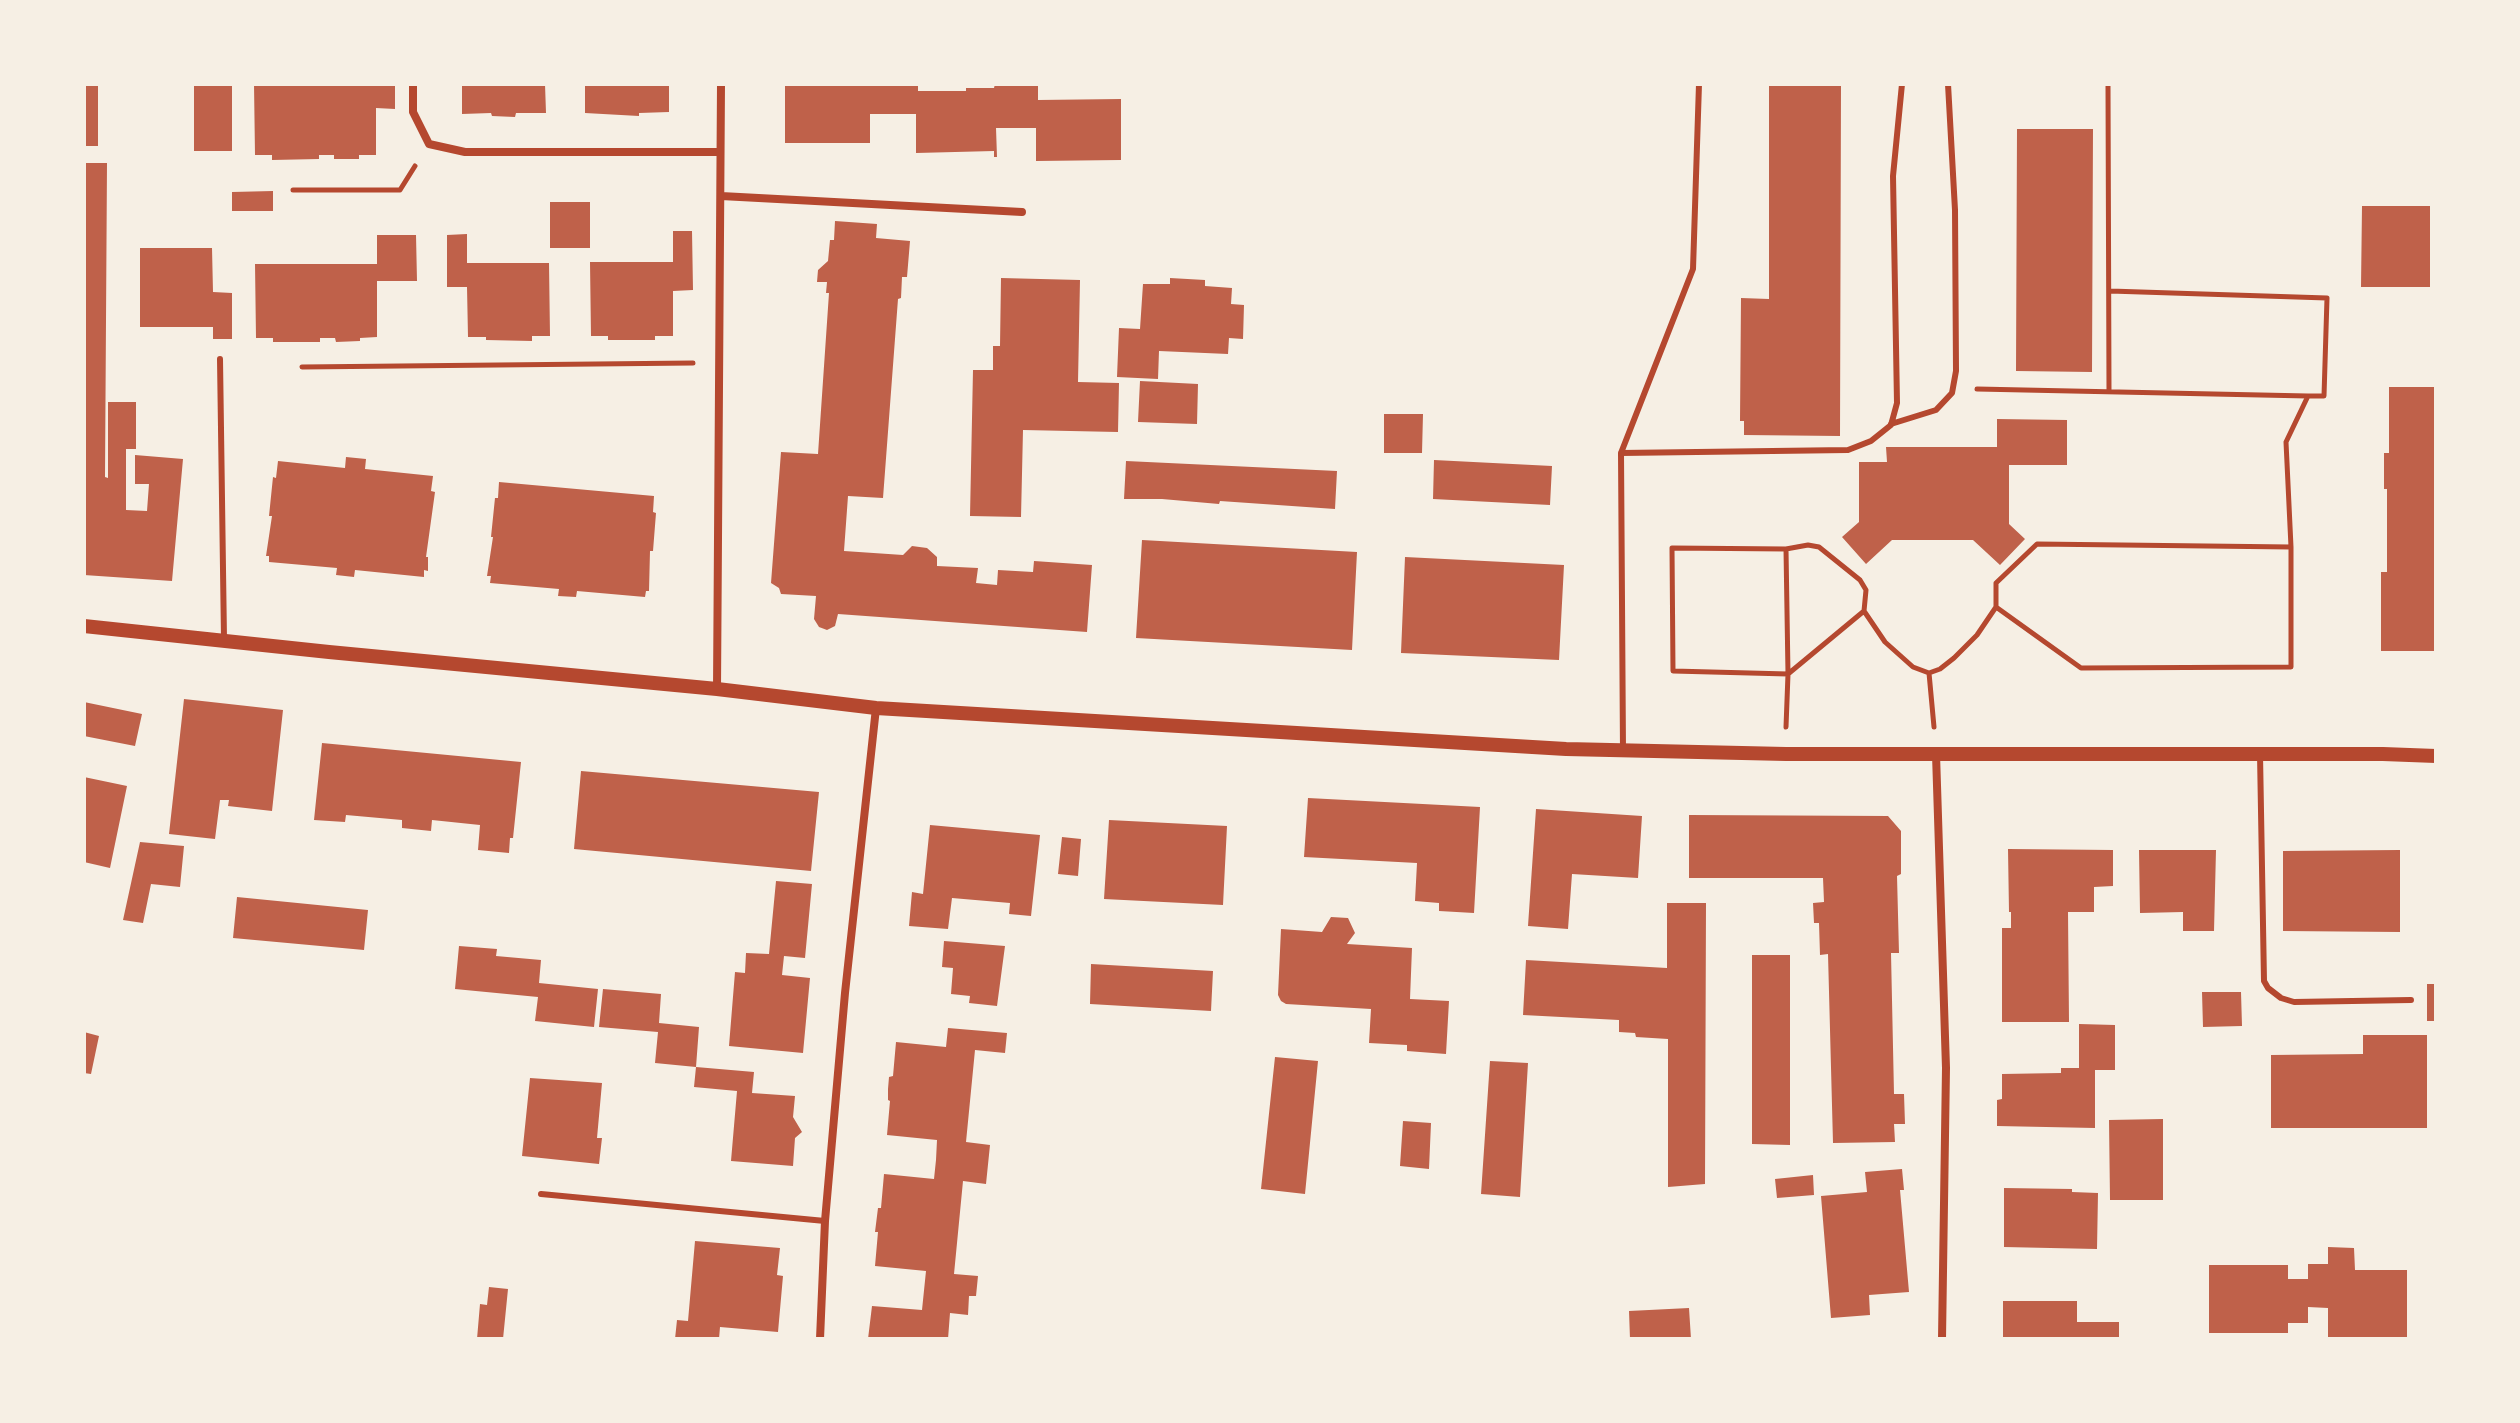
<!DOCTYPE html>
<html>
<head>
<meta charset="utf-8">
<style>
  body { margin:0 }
  #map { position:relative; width:2520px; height:1423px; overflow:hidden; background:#f6efe4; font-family:"IBM Plex Sans",sans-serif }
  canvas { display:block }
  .frame { position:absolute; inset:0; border:86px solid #f6efe4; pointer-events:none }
</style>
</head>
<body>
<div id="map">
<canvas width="2520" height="1423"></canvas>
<div class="frame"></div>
</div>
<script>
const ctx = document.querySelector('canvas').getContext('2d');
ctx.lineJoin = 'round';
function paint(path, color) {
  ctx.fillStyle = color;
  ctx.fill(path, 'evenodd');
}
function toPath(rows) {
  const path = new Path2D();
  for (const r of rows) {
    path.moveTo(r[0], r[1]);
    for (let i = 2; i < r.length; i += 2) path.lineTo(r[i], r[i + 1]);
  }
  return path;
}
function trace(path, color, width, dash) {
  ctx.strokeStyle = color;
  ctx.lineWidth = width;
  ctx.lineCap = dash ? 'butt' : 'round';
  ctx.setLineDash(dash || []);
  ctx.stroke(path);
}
paint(toPath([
  [84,84,98,84,98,146,84,146],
  [194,84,232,84,232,151,194,151],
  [254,84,395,84,395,109,376,108,376,155,359,155,359,159,334,159,334,155,319,155,319,159,272,160,272,155,255,155],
  [462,84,545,84,546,113,516,113,515,117,492,116,491,113,462,114],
  [585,84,669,84,669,112,639,113,639,116,585,113],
  [785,84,918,84,918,91,966,91,966,88,994,88,995,84,1038,84,1038,100,1121,99,1121,160,1036,161,1036,128,996,128,997,157,994,157,994,151,916,153,916,114,870,114,870,143,785,143],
  [1769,84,1841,84,1840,436,1744,435,1744,421,1740,421,1741,298,1769,299],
  [2017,129,2093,129,2092,372,2016,371],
  [84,163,107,163,105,477,108,478,108,402,136,402,136,449,126,449,126,510,147,511,149,484,135,484,135,455,183,459,172,581,84,575],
  [273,191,273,211,232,211,232,192],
  [550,202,590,202,590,248,550,248],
  [2362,206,2430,206,2430,287,2361,287],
  [835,221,877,224,876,238,910,241,907,277,902,277,901,298,898,299,883,498,848,496,844,551,903,555,912,546,927,548,937,557,937,566,978,568,976,583,997,585,998,570,1033,572,1034,561,1092,565,1087,632,838,614,835,626,827,630,819,627,814,619,816,596,781,594,779,588,771,583,781,452,818,454,829,293,826,293,827,282,817,282,818,270,828,261,830,240,834,240],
  [673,231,692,231,693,290,673,291,673,336,655,336,655,340,608,340,608,336,591,336,590,262,673,262],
  [467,234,467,263,549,263,550,336,532,336,532,341,486,340,486,337,468,337,467,287,447,287,447,235],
  [377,235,416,235,417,281,377,281,377,337,360,338,360,341,336,342,335,338,320,338,320,342,273,342,273,338,256,338,255,264,377,264],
  [140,248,212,248,213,292,232,293,232,339,213,339,213,327,140,327],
  [1001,278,1080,280,1078,382,1119,383,1118,432,1023,430,1021,517,970,516,973,370,993,370,993,346,1000,346],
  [1170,278,1205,280,1205,286,1232,288,1231,304,1244,305,1243,339,1229,338,1228,354,1159,351,1158,379,1117,377,1119,328,1140,329,1143,284,1170,284],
  [1140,381,1198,384,1197,424,1138,422],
  [2389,387,2436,387,2436,651,2381,651,2381,572,2387,572,2387,489,2384,489,2384,453,2389,453],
  [1384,414,1423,414,1422,453,1384,453],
  [1997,419,2067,420,2067,465,2009,465,2009,524,2025,539,2000,565,1973,540,1892,540,1866,564,1842,537,1859,522,1859,462,1887,462,1886,447,1997,447],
  [346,457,366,459,365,469,433,476,431,491,435,492,426,557,428,557,428,571,424,570,424,577,355,570,354,577,336,575,337,568,269,562,269,556,266,556,272,516,269,516,273,477,276,478,278,461,345,468],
  [1434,460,1552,466,1550,505,1433,499],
  [1126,461,1337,471,1335,509,1220,501,1219,504,1162,499,1124,499],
  [499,482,654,496,653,512,656,513,653,551,650,551,649,591,646,591,645,597,577,591,576,597,558,596,559,589,490,583,491,576,487,576,493,537,491,537,495,498,498,498],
  [1142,540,1357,552,1352,650,1136,638],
  [1405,557,1564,565,1559,660,1401,653],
  [184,699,283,710,272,811,228,806,229,800,220,800,215,839,169,834],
  [84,702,142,714,135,746,84,736],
  [322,743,521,762,513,838,510,838,509,853,478,850,480,825,432,820,431,831,402,828,402,820,346,815,345,822,314,820],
  [581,771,819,792,811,871,574,849],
  [84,777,127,786,110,868,84,862],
  [1308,798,1480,807,1474,913,1439,911,1439,903,1415,901,1417,863,1304,857],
  [1536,809,1642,816,1638,878,1572,874,1568,929,1528,926],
  [1689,815,1888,816,1901,831,1901,874,1897,876,1899,953,1891,953,1894,1094,1904,1094,1905,1124,1894,1124,1895,1142,1833,1143,1828,954,1820,955,1819,923,1814,923,1813,903,1824,902,1823,878,1689,878],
  [1109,820,1227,826,1223,905,1104,899],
  [930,825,1040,835,1031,916,1009,914,1010,903,952,898,948,929,909,926,912,892,923,894],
  [1062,837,1081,839,1078,876,1058,874],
  [140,842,184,846,180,887,151,884,143,923,123,920],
  [2008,849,2113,850,2113,886,2094,887,2094,912,2068,912,2069,1022,2002,1022,2002,928,2011,928,2011,912,2009,912],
  [2139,850,2216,850,2214,931,2183,931,2183,912,2140,913],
  [2400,850,2400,932,2283,931,2283,851],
  [776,881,812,884,805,958,784,956,782,975,810,978,803,1053,729,1046,735,972,745,973,746,953,769,954],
  [237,897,368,910,364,950,233,938],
  [1667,903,1706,903,1705,1184,1668,1187,1668,1039,1636,1037,1635,1033,1619,1032,1619,1020,1523,1015,1526,960,1667,968],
  [1331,917,1348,918,1355,933,1347,944,1412,948,1410,999,1449,1001,1446,1054,1407,1051,1407,1045,1369,1043,1371,1009,1286,1004,1281,1001,1278,995,1281,929,1322,932],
  [944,941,1005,946,997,1006,969,1003,970,996,951,994,953,968,942,967],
  [459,946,497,949,496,956,541,960,539,983,598,989,594,1027,535,1021,538,997,455,989],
  [1752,955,1790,955,1790,1145,1752,1144],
  [1091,964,1213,971,1211,1011,1090,1004],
  [2427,984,2436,984,2436,1021,2427,1021],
  [603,989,661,994,659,1023,699,1027,696,1067,655,1063,658,1032,599,1027],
  [2202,992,2241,992,2242,1026,2203,1027],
  [2079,1024,2115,1025,2115,1070,2095,1070,2095,1128,1997,1126,1997,1100,2002,1099,2002,1074,2061,1073,2061,1068,2079,1068],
  [948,1028,1007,1033,1005,1053,975,1050,966,1142,990,1145,986,1184,963,1181,954,1274,978,1276,976,1296,969,1296,968,1315,950,1313,948,1339,868,1339,872,1306,922,1310,926,1271,875,1266,878,1232,875,1232,878,1208,881,1208,884,1174,934,1179,936,1160,937,1140,887,1135,890,1101,888,1100,888,1089,889,1077,893,1076,896,1042,946,1047],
  [84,1032,99,1036,91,1074,84,1073],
  [2363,1035,2427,1035,2427,1128,2271,1128,2271,1055,2363,1054],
  [1275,1057,1318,1061,1305,1194,1261,1189],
  [1490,1061,1528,1063,1520,1197,1481,1194],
  [696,1067,754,1072,752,1093,795,1096,793,1117,802,1132,795,1138,793,1166,731,1161,737,1091,694,1087],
  [530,1078,602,1083,597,1138,602,1138,599,1164,522,1156],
  [2163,1119,2163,1200,2110,1200,2109,1120],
  [1403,1121,1431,1123,1429,1169,1400,1166],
  [1902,1169,1904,1190,1900,1190,1909,1292,1869,1295,1870,1315,1831,1318,1821,1196,1867,1192,1865,1172],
  [1813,1175,1814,1195,1777,1198,1775,1179],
  [2004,1188,2072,1189,2072,1192,2098,1193,2097,1249,2004,1247],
  [695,1241,780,1248,777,1275,783,1276,778,1332,720,1327,719,1339,675,1339,677,1320,688,1321],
  [2328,1247,2354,1248,2355,1270,2407,1270,2407,1339,2328,1339,2328,1308,2308,1307,2308,1323,2288,1323,2288,1333,2209,1333,2209,1265,2288,1265,2288,1279,2308,1279,2308,1264,2328,1264],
  [489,1287,508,1289,503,1339,477,1339,480,1304,487,1305],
  [2003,1301,2077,1301,2077,1322,2119,1322,2119,1339,2003,1339],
  [1689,1308,1691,1339,1630,1339,1629,1311]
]), '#bf614a');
trace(toPath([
  [2108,84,2109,392],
  [293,190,400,190,415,166],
  [2110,291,2327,298,2324,396,2308,396],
  [302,367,693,363],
  [1977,389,2308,396,2286,442,2291,547],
  [1786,549,1808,545,1819,547,1860,580,1866,590,1864,611],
  [1929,673,1934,727],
  [1786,727,1788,674,1673,671,1672,548,1786,549,1788,674,1864,611,1885,642,1913,667,1929,673,1940,669,1954,658,1977,635,1996,607,2081,668,2291,667,2291,547,2037,544,1996,583,1996,607]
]), '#b5482f', 5);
trace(toPath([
  [220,359,224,639],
  [1891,424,1936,410,1952,393,1956,371,1955,210,1948,84],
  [1621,453,1848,450,1871,441,1891,425,1897,403,1893,176,1902,84],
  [1623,751,1621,453,1693,269,1699,84],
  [2260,754,2264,981,2268,988,2281,998,2294,1002,2411,1000],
  [541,1194,825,1221]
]), '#b5482f', 6);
trace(toPath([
  [413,84,413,112,429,144,465,152,720,152],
  [721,196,1022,212],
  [717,689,721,84],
  [1936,754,1946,1068,1942,1339],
  [820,1339,825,1221,845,993,876,708]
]), '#b5482f', 8);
trace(toPath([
  [84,626,329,652,717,689,876,708,1566,749,1786,754,2383,754,2436,756]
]), '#b5482f', 14);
</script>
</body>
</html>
